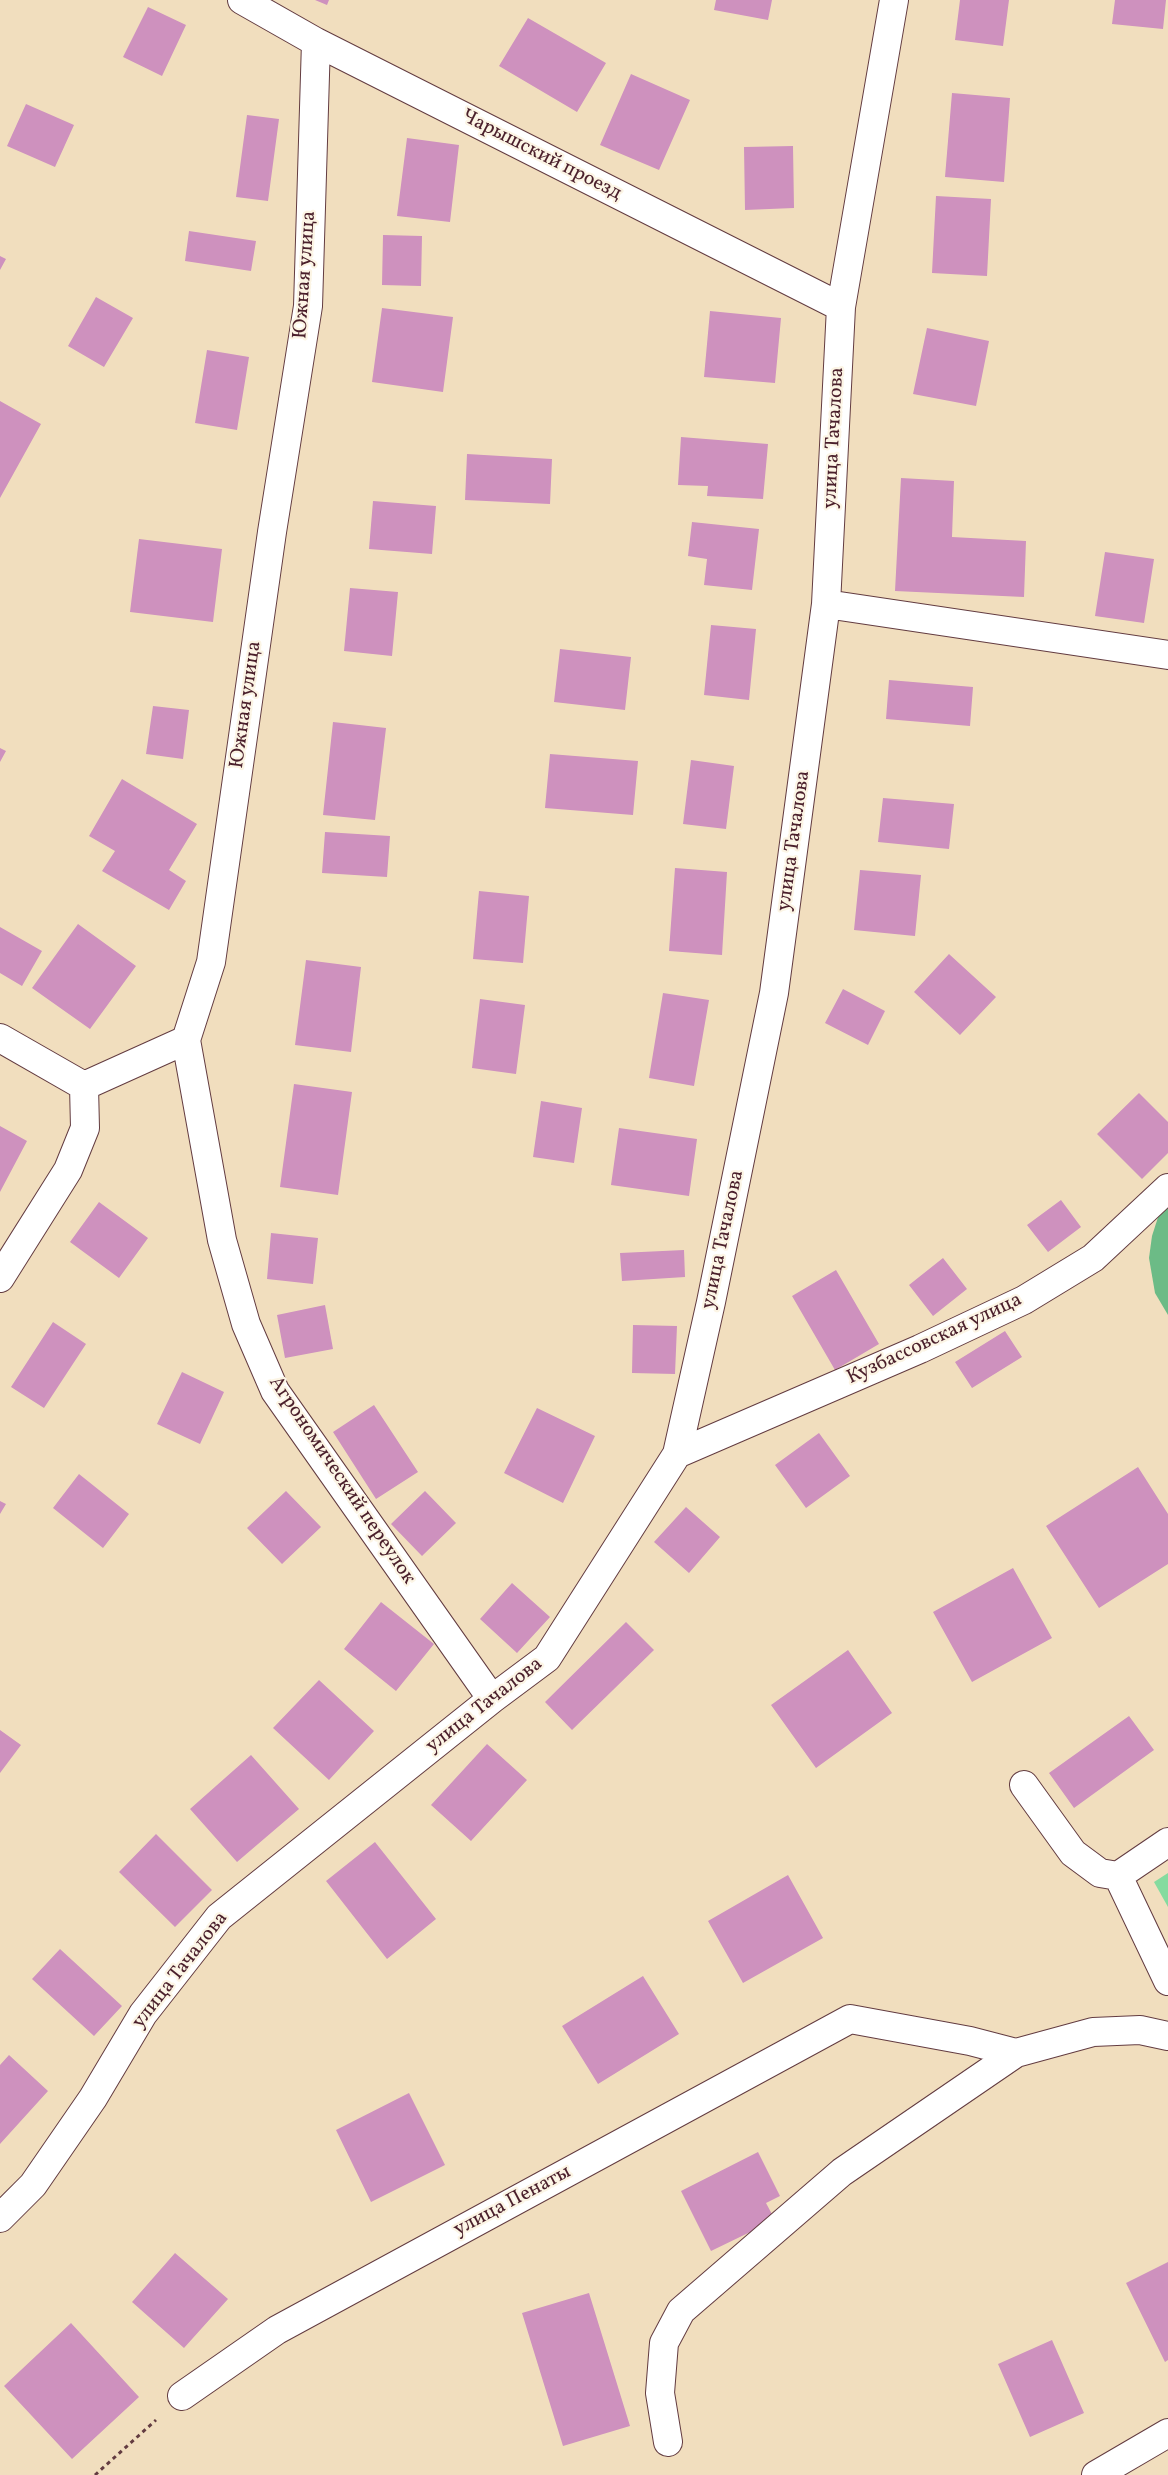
<!DOCTYPE html>
<html>
<head>
<meta charset="utf-8">
<style>
  body { margin:0 }
  canvas { display:block; background:#f1debe }
</style>
</head>
<body>
<canvas width="1168" height="2475"></canvas>
<script>
const ctx = document.querySelector('canvas').getContext('2d');
ctx.lineJoin = 'round';
function paint(path, color) {
  ctx.fillStyle = color;
  ctx.fill(path, 'evenodd');
}
function toPath(rows) {
  const path = new Path2D();
  for (const r of rows) {
    path.moveTo(r[0], r[1]);
    for (let i = 2; i < r.length; i += 2) path.lineTo(r[i], r[i + 1]);
  }
  return path;
}
function trace(path, color, width, dash) {
  ctx.strokeStyle = color;
  ctx.lineWidth = width;
  ctx.lineCap = dash ? 'butt' : 'round';
  ctx.setLineDash(dash || []);
  ctx.stroke(path);
}
function drawText(font, color, halo, rows, align = 'center') {
  ctx.font = font + ' Vollkorn,serif';
  ctx.lineWidth = 4.5;
  ctx.setLineDash([]);
  ctx.textBaseline = 'middle';
  ctx.strokeStyle = halo;
  ctx.fillStyle = color;
  for (const [text, x, y, turn = 0] of rows) {
    ctx.save();
    ctx.translate(x, y);
    ctx.rotate((+turn || 0) * Math.PI / 180);
    ctx.textAlign = isNaN(turn) ? turn : align;
    if (halo) ctx.strokeText(text, 0, 0);
    ctx.fillText(text, 0, 0);
    ctx.restore();
  }
}
paint(toPath([
  [1168,1873,1168,1907,1154,1882]
]), '#85db9f');
paint(toPath([
  [1168,1208,1168,1315,1155,1293,1149,1258,1152,1236,1160,1211]
]), '#6cbb86');
paint(toPath([
  [315,0,329,0,327,5],
  [716,0,772,0,768,20,714,10],
  [960,0,1009,0,1003,46,955,40],
  [1115,0,1166,0,1163,29,1112,24],
  [148,7,186,25,162,76,123,57],
  [528,18,606,63,577,112,499,66],
  [631,74,690,100,659,170,600,145],
  [952,93,1010,98,1004,182,945,177],
  [26,104,74,125,55,167,7,146],
  [247,115,279,119,268,201,236,197],
  [407,138,459,145,450,222,397,216],
  [793,146,794,208,745,210,744,147],
  [936,196,991,199,987,276,932,273],
  [189,231,256,241,251,271,185,261],
  [383,235,422,236,421,286,382,285],
  [0,256,6,259,0,270],
  [96,297,133,318,104,367,68,346],
  [382,308,453,317,443,392,372,382],
  [710,311,781,318,775,383,704,377],
  [927,328,989,341,976,406,913,394],
  [207,350,249,357,237,430,195,423],
  [0,401,41,424,0,498],
  [681,437,768,444,763,499,707,496,708,486,678,485],
  [467,454,552,459,550,504,465,500],
  [901,478,954,481,952,537,1026,541,1024,597,895,591],
  [373,501,436,506,432,554,369,549],
  [692,522,759,529,752,590,704,585,707,559,688,556],
  [139,539,222,549,213,622,130,612],
  [1105,552,1154,559,1144,623,1095,616],
  [350,588,398,592,392,656,344,651],
  [711,625,756,629,749,700,704,695],
  [560,649,631,657,625,710,554,702],
  [889,680,973,687,970,726,886,719],
  [153,706,189,710,183,759,146,754],
  [333,722,386,728,375,820,323,815],
  [0,748,6,751,0,762],
  [550,754,638,761,633,815,545,808],
  [691,760,734,766,726,829,683,824],
  [122,779,197,824,169,870,186,881,169,910,102,871,115,851,89,836],
  [883,798,954,804,949,849,878,842],
  [325,832,390,836,387,877,322,873],
  [675,868,727,872,722,955,669,951],
  [860,870,921,875,915,936,854,930],
  [479,891,529,896,523,963,473,959],
  [78,924,136,966,90,1029,32,988],
  [0,927,42,951,22,986,0,973],
  [949,954,996,997,960,1035,914,992],
  [306,960,361,967,351,1052,295,1045],
  [843,989,885,1011,868,1045,825,1023],
  [663,993,709,1000,694,1086,649,1078],
  [480,999,525,1005,516,1074,472,1068],
  [294,1084,352,1092,338,1195,280,1187],
  [1139,1093,1168,1122,1168,1153,1142,1179,1097,1134],
  [541,1101,582,1108,574,1163,533,1157],
  [0,1126,27,1141,0,1192],
  [619,1128,697,1139,689,1196,611,1185],
  [1061,1200,1081,1227,1048,1252,1027,1225],
  [99,1202,148,1238,119,1278,70,1242],
  [271,1233,318,1238,313,1284,267,1279],
  [684,1250,685,1277,622,1281,620,1253],
  [943,1258,967,1289,933,1316,909,1285],
  [836,1270,879,1344,835,1370,792,1296],
  [325,1305,333,1349,285,1358,277,1315],
  [53,1322,86,1344,44,1408,11,1387],
  [633,1325,677,1326,675,1374,632,1373],
  [1005,1331,1022,1357,972,1388,955,1362],
  [182,1372,224,1392,200,1444,157,1424],
  [374,1405,418,1472,376,1499,333,1432],
  [537,1408,595,1436,563,1503,504,1473],
  [819,1433,850,1476,806,1508,775,1465],
  [1138,1467,1168,1514,1168,1564,1099,1608,1046,1526],
  [79,1474,129,1514,103,1548,53,1508],
  [286,1491,321,1527,282,1564,247,1528],
  [425,1491,456,1523,422,1556,391,1524],
  [0,1501,6,1504,0,1514],
  [686,1507,720,1537,689,1573,654,1542],
  [1013,1568,1052,1638,972,1682,933,1612],
  [512,1583,550,1617,517,1653,480,1619],
  [381,1602,434,1644,396,1691,344,1649],
  [626,1622,654,1650,572,1730,545,1702],
  [848,1650,892,1713,816,1768,771,1705],
  [319,1680,374,1731,329,1780,273,1728],
  [1129,1716,1154,1750,1074,1808,1049,1773],
  [0,1730,21,1745,0,1773],
  [487,1744,527,1780,471,1841,431,1805],
  [251,1755,299,1809,237,1862,190,1809],
  [156,1834,212,1890,175,1927,119,1872],
  [375,1842,436,1919,387,1959,326,1881],
  [788,1875,823,1938,743,1983,708,1921],
  [60,1949,122,2006,94,2036,32,1979],
  [643,1976,679,2034,598,2084,562,2026],
  [9,2055,48,2091,0,2144,0,2065],
  [409,2093,445,2165,371,2202,336,2130],
  [758,2152,780,2196,766,2203,775,2220,711,2251,681,2191],
  [175,2253,228,2299,184,2348,132,2302],
  [1168,2262,1168,2360,1165,2362,1126,2283],
  [589,2293,630,2426,563,2446,522,2313],
  [71,2323,139,2397,72,2459,4,2386],
  [1052,2340,1084,2413,1030,2437,998,2364]
]), '#ce91be');
const minor = toPath([
  [242,0,316,42,841,307],
  [826,604,1168,655],
  [0,1038,84,1086],
  [186,1040,222,1240,246,1324,275,1391,492,1699],
  [0,1278,68,1170,85,1128,84,1086,186,1040,211,962,272,532,308,306,316,42],
  [677,1454,920,1349,1024,1300,1093,1258,1168,1188],
  [1024,1785,1073,1853,1100,1873,1118,1876,1168,1842],
  [1118,1876,1168,1981],
  [0,2218,33,2185,93,2098,143,2014,219,1917,492,1699,547,1658,677,1454,711,1302,774,993,826,604,841,307,894,0],
  [182,2396,277,2330,850,2019,970,2041,1016,2053,1093,2032,1140,2030,1168,2036],
  [668,2442,660,2393,664,2343,681,2311,842,2172,1016,2053],
  [1096,2475,1168,2433]
]);
trace(minor, '#633c41', 30);
trace(toPath([
  [95,2475,156,2420]
]), '#633c41', 3, [4, 4]);
trace(minor, '#fff', 28);
drawText('20px', '#4a1f2b', '#fcf5e5', [
  ["Чарышский проезд",541,156,27],
  ["Южная улица",306,275,-86],
  ["улица Тачалова",835,438,-87],
  ["Южная улица",247,705,-82],
  ["улица Тачалова",795,841,-82],
  ["улица Тачалова",724,1240,-78],
  ["Кузбассовская улица",935,1340,-25],
  ["Агрономический переулок",341,1481,56],
  ["улица Тачалова",485,1706,-38],
  ["улица Тачалова",181,1971,-52],
  ["улица Пенаты",513,2202,-28]
]);
</script>
</body>
</html>
